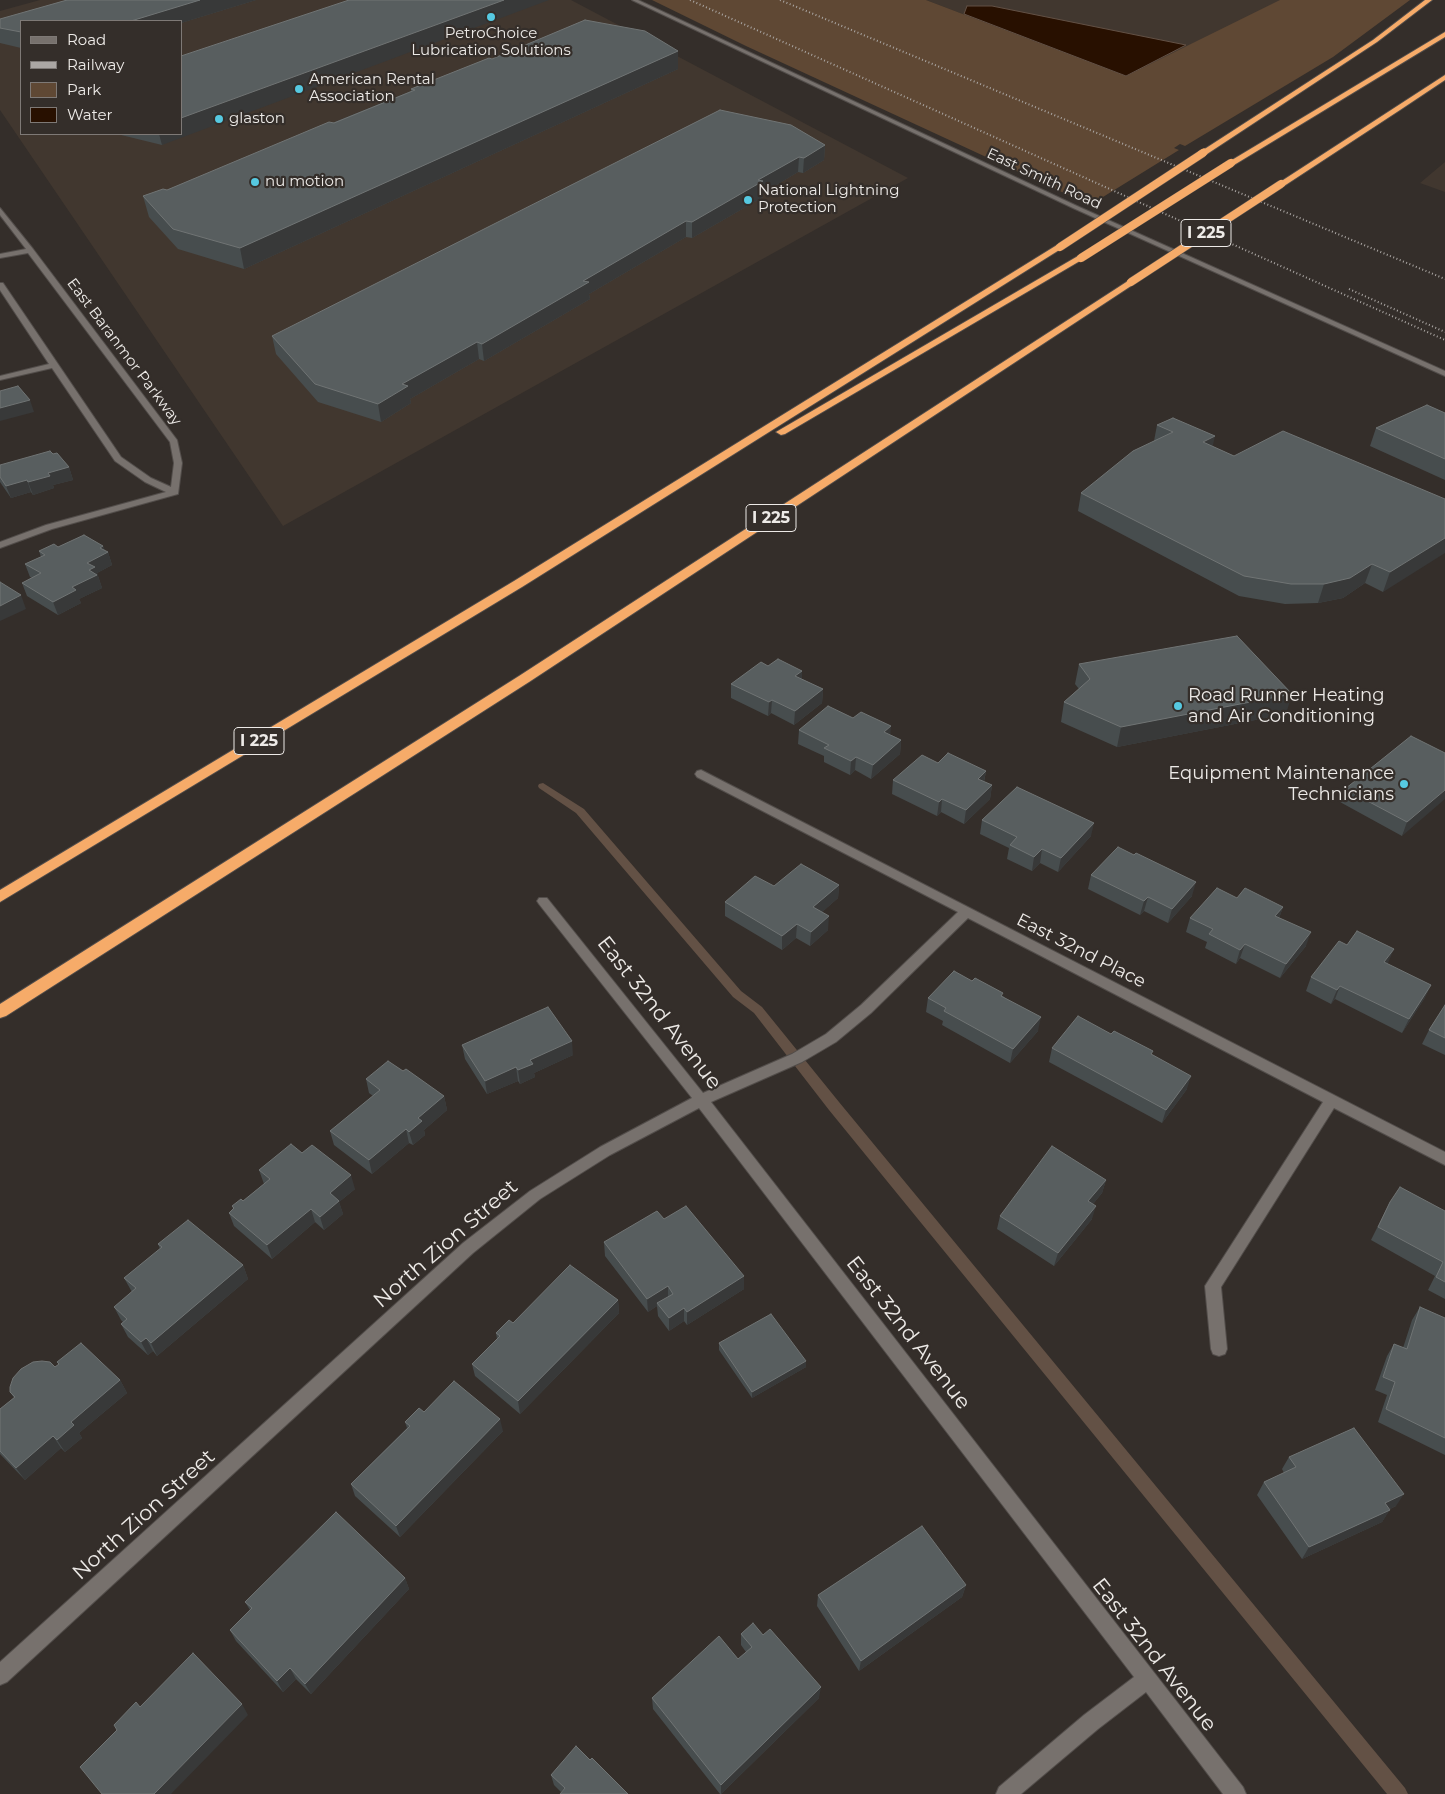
<!DOCTYPE html>
<html>
<head>
<meta charset="utf-8">
<style>
  body { margin:0 }
  #map { position:relative; width:1445px; height:1794px; overflow:hidden; background:#342e2a; font-family:Montserrat,sans-serif }
  canvas { display:block }
  .legend { position:absolute; left:20px; top:20px; width:162px; height:115px; box-sizing:border-box; background:#342e2a; border:1px solid #7e7976; margin:0; padding:6px 9px; list-style:none; font-size:15px; color:#edeae7 }
  .legend li { display:flex; align-items:center; gap:10px; height:25px }
  .legend b { width:25px; border:1px solid #7e7976 }
</style>
</head>
<body>
<div id="map">
<canvas width="1445" height="1794"></canvas>
<ul class="legend">
<li><b style="height:6px;background:#77716d"></b>Road</li>
<li><b style="height:6px;background:#aba7a4"></b>Railway</li>
<li><b style="height:14px;background:#5f4834"></b>Park</li>
<li><b style="height:14px;background:#281000"></b>Water</li>
</ul>
</div>
<script>
const ctx = document.querySelector('canvas').getContext('2d');
ctx.lineJoin = 'round';
function paint(path, color) {
  ctx.fillStyle = color;
  ctx.fill(path, 'evenodd');
}
function toPath(rows) {
  const path = new Path2D();
  for (const r of rows) {
    path.moveTo(r[0], r[1]);
    for (let i = 2; i < r.length; i += 2) path.lineTo(r[i], r[i + 1]);
  }
  return path;
}
function trace(path, color, width, dash) {
  ctx.strokeStyle = color;
  ctx.lineWidth = width;
  ctx.lineCap = dash ? 'butt' : 'round';
  ctx.setLineDash(dash || []);
  ctx.stroke(path);
}
function drawText(font, color, halo, rows, align = 'center') {
  ctx.font = font + ' Montserrat,sans-serif';
  ctx.lineWidth = 4.5;
  ctx.setLineDash([]);
  ctx.textBaseline = 'middle';
  ctx.strokeStyle = halo;
  ctx.fillStyle = color;
  for (const [text, x, y, turn = 0] of rows) {
    ctx.save();
    ctx.translate(x, y);
    ctx.rotate((+turn || 0) * Math.PI / 180);
    ctx.textAlign = isNaN(turn) ? turn : align;
    if (halo) ctx.strokeText(text, 0, 0);
    ctx.fillText(text, 0, 0);
    ctx.restore();
  }
}
paint(toPath([
  [40,0,571,0,908,178,283,526,0,110,0,11],
  [21,21,181,21,181,134,21,134],
  [926,0,1287,0,1126,76],
  [1445,162,1445,192,1420,183]
]), '#41372f');
paint(toPath([
  [652,0,926,0,1126,76,1280,0,1410,0,1333,57,1185,146,1180,144,1174,148,1179,150,1090,205,746,46]
]), '#5f4834');
const water = toPath([
  [967,6,992,6,1186,45,1126,76,964,14,967,6]
]);
paint(water, '#281000');
trace(water, '#635145', 1);
paint(toPath([
  [543,783,584,809,741,991,762,1007,839,1102,1405,1788,1408,1794,1387,1794,829,1110,754,1013,733,997,576,813,539,788,538,786,539,784,543,783]
]), '#635145');
const minor = toPath([
  [632,0,638,0,1077,206,1445,371,1445,376,1073,208,632,0],
  [0,208,33,249,177,440,182,463,178,494,52,529,0,548,0,542,46,525,166,492,145,482,115,461,52,368,0,380,0,376,49,364,0,290,0,283,3,283,121,457,151,478,171,487,174,463,170,442,28,253,0,258,0,254,26,249,0,215,0,208],
  [701,770,1445,1152,1445,1165,1334,1108,1221,1287,1227,1349,1225,1354,1219,1356,1213,1354,1211,1349,1205,1286,1323,1102,968,918,871,1013,836,1042,802,1062,711,1102,1243,1787,1246,1794,1223,1794,1146,1692,1098,1729,1021,1794,996,1794,999,1787,1084,1715,1134,1677,699,1108,610,1155,540,1199,473,1253,7,1682,0,1685,0,1662,463,1243,530,1191,600,1147,692,1098,539,904,537,901,539,898,547,898,703,1093,792,1054,826,1034,861,1005,958,912,697,777,695,774,697,771,701,770]
]);
const highway = toPath([
  [1425,0,1432,0,1377,42,1207,154,1200,152,1373,40,1425,0],
  [1445,32,1445,37,1234,165,1227,163,1445,32],
  [1445,75,1445,80,1400,110,1284,186,1277,184,1445,75],
  [1057,245,1064,247,522,587,0,902,0,890,514,581,1057,245],
  [1078,256,1085,258,785,434,781,435,776,432,1078,256],
  [1131,279,1135,282,1134,284,529,682,6,1016,0,1018,0,1004,519,676,1131,279]
]);
trace(minor, '#524d4a', 2);
trace(highway, '#524d4a', 2);
paint(minor, '#77716d');
paint(highway, '#f6ab69');
trace(toPath([
  [690,0,1445,340],
  [780,0,1445,279],
  [1349,289,1445,332]
]), '#aba7a4', 2, [1, 2.5]);
const highwayBridgeFar1 = toPath([
  [1201,154,1204,152]
]);
const highwayBridge = toPath([
  [1060,247,1203,153],
  [1081,258,1231,163],
  [1131,282,1281,184]
]);
trace(highwayBridgeFar1, '#524d4a', 8, []);
trace(highwayBridge, '#524d4a', 9, []);
trace(highwayBridgeFar1, '#f6ab69', 7);
trace(highwayBridge, '#f6ab69', 8);
paint(toPath([
  [67,0,256,0,181,23,181,21,21,21,21,48,0,43,0,19],
  [678,51,678,69,244,269,178,249,149,217,143,196,167,190,411,91,411,89,492,59],
  [117,134,181,134,162,145],
  [825,145,824,160,803,173,798,172,763,193,763,197,692,238,686,237,589,294,590,299,484,361,479,359,410,399,411,403,381,422,318,402,276,354,272,336],
  [1445,413,1445,480,1370,446,1376,428],
  [1157,425,1212,446,1234,456,1445,499,1383,592,1365,583,1343,598,1318,603,1285,604,1239,596,1078,511,1081,493,1154,441],
  [53,454,69,467,73,480,53,485,54,488,33,495,31,492,11,498,0,482,0,477],
  [103,546,105,551,108,552,112,565,97,573,102,588,79,599,81,603,58,615,27,596,22,583,32,578,30,577,25,564,41,557,39,551,58,547],
  [1079,664,1286,714,1117,747,1061,722,1064,702,1079,689,1075,684],
  [768,666,802,671,802,679,823,689,822,703,794,725,771,713,768,716,731,698,731,684],
  [799,730,891,735,901,740,900,754,871,779,855,770,850,775,824,762,824,756,798,744],
  [1445,753,1402,836,1340,802,1345,789],
  [938,763,986,771,984,782,992,785,990,799,964,824,941,812,937,816,892,794,893,780],
  [982,820,1091,836,1058,872,1040,863,1032,871,1007,859,1009,848,980,834],
  [1091,875,1192,896,1168,923,1144,911,1140,915,1088,889],
  [839,885,838,898,822,912,828,930,810,946,796,938,782,950,725,916,725,902,774,886],
  [1237,898,1283,907,1279,918,1306,946,1280,978,1240,958,1236,964,1205,948,1207,942,1186,932,1190,918],
  [1387,964,1431,985,1424,999,1402,1033,1335,999,1331,1004,1306,991,1311,977],
  [972,981,1003,996,1038,1031,1010,1063,942,1025,943,1021,926,1012,928,998],
  [1445,1005,1445,1055,1422,1044,1429,1030],
  [462,1045,573,1055,534,1073,535,1077,520,1084,518,1081,487,1094,465,1059],
  [1052,1048,1152,1055,1187,1089,1162,1123,1049,1062],
  [403,1071,444,1096,447,1110,424,1130,425,1135,413,1145,409,1143,372,1174,334,1145,330,1131,373,1096,369,1093,366,1079],
  [302,1153,355,1189,339,1202,343,1214,324,1230,315,1222,272,1259,234,1226,229,1213,233,1209,232,1206,243,1201,264,1184,259,1170],
  [1106,1180,1102,1193,1093,1204,1092,1219,1054,1266,997,1229,1000,1216],
  [1390,1202,1445,1211,1445,1299,1428,1290,1435,1276,1371,1240],
  [664,1219,744,1289,687,1325,684,1321,669,1331,658,1316,657,1306,648,1312,605,1256,604,1242],
  [158,1244,243,1265,248,1279,157,1356,153,1351,148,1355,128,1337,121,1324,123,1322,121,1320,114,1307,132,1292,124,1278,160,1249],
  [618,1300,619,1313,520,1414,475,1376,472,1364,497,1339,496,1333,513,1323],
  [1420,1307,1445,1318,1445,1455,1378,1422,1387,1395,1375,1390,1387,1356,1394,1344,1403,1348,1412,1320],
  [719,1343,806,1367,752,1398,719,1350],
  [57,1362,120,1380,127,1393,79,1433,82,1438,65,1452,61,1448,25,1480,0,1454,0,1409,14,1398,10,1392,55,1367,59,1364],
  [405,1422,503,1431,400,1537,355,1496,351,1484,407,1428],
  [1289,1457,1396,1506,1390,1509,1382,1522,1302,1559,1257,1495,1264,1482,1284,1473,1282,1469],
  [405,1578,409,1589,311,1694,296,1679,283,1692,236,1641,230,1630,250,1610,245,1602],
  [966,1585,962,1597,859,1671,817,1606,818,1595],
  [741,1634,763,1635,819,1698,721,1794,720,1794,653,1709,652,1698,738,1659,746,1652,741,1645],
  [590,1760,561,1792,554,1785,551,1775]
]), '#474d4e');
paint(toPath([
  [200,0,256,0,181,23,181,21,131,21],
  [504,0,549,0,162,145,159,134,181,134,181,118],
  [678,51,678,69,244,269,240,248],
  [825,145,824,160,803,173,804,158],
  [799,157,798,172,763,193,763,197,692,238,692,222,758,180],
  [686,221,686,237,589,294,590,299,484,361,482,344,583,281],
  [477,342,479,359,410,399,411,403,381,422,378,404,402,384],
  [30,400,34,412,0,421,0,408],
  [1215,436,1211,454,1203,442],
  [69,467,73,480,53,485,54,488,33,495,28,482,48,473],
  [27,480,31,492,11,498,6,486],
  [1445,538,1445,553,1383,592,1390,572],
  [103,546,106,553,108,552,112,565,97,573,102,588,79,599,81,603,58,615,53,602,100,548],
  [1372,564,1365,583,1343,598,1318,603,1324,584],
  [21,595,26,609,0,621,0,606],
  [802,671,802,684,795,676],
  [823,689,822,703,794,725,795,711],
  [1292,694,1286,714,1117,747,1121,727],
  [772,700,771,713,768,716,769,702],
  [891,726,890,739,884,732],
  [901,740,900,754,871,779,873,765],
  [856,757,855,770,850,775,851,761],
  [986,771,983,785,978,779],
  [992,785,990,799,964,824,966,810],
  [1445,790,1445,799,1402,836,1407,822],
  [942,799,941,812,937,816,939,802],
  [1094,823,1091,836,1058,872,1061,858],
  [1042,849,1040,863,1032,871,1034,857],
  [1196,882,1192,896,1168,923,1172,909],
  [839,885,838,898,812,921,813,907],
  [1148,897,1144,911,1140,915,1144,901],
  [1283,907,1278,921,1275,916],
  [829,916,828,930,810,946,811,932],
  [797,924,796,938,782,950,782,936],
  [1311,932,1306,946,1280,978,1286,964],
  [1245,944,1240,958,1236,964,1240,950],
  [1394,949,1388,963,1378,976,1384,962],
  [1431,985,1424,999,1402,1033,1409,1019],
  [1340,986,1335,999,1331,1004,1337,990],
  [1041,1017,1038,1031,1010,1063,1013,1049],
  [572,1041,573,1055,534,1073,535,1077,520,1084,518,1070,530,1060],
  [516,1067,518,1081,487,1094,485,1081],
  [1191,1076,1187,1089,1162,1123,1166,1110],
  [444,1096,447,1110,424,1130,425,1135,413,1145,409,1132,418,1118],
  [406,1129,409,1143,372,1174,369,1160],
  [351,1175,355,1189,339,1202,343,1214,324,1230,320,1217,330,1193],
  [1106,1180,1102,1193,1084,1215,1088,1201],
  [1096,1206,1092,1219,1054,1266,1058,1253],
  [311,1209,315,1222,272,1259,267,1245],
  [243,1265,248,1279,157,1356,151,1343],
  [744,1276,744,1289,687,1325,687,1312],
  [668,1286,668,1299,657,1303,657,1306,648,1312,647,1299],
  [618,1300,619,1313,520,1414,518,1401],
  [684,1308,684,1321,669,1331,669,1318],
  [146,1338,153,1351,148,1355,141,1342],
  [806,1361,806,1367,752,1398,752,1392],
  [120,1380,127,1393,79,1433,82,1438,65,1452,57,1440,71,1422],
  [500,1419,503,1431,400,1537,396,1526],
  [53,1436,61,1448,25,1480,16,1468],
  [1404,1494,1396,1506,1377,1515,1385,1503],
  [1390,1510,1382,1522,1302,1559,1309,1547],
  [405,1578,409,1589,311,1694,305,1684],
  [966,1585,962,1597,859,1671,861,1661],
  [290,1668,296,1679,283,1692,277,1681],
  [821,1687,819,1698,721,1794,721,1785],
  [242,1704,248,1715,171,1794,154,1794]
]), '#383939');
const building = toPath([
  [67,0,200,0,131,21,21,21,21,32,0,28,0,19,67,0],
  [349,0,504,0,181,118,181,56,349,0],
  [585,20,645,31,678,51,240,248,173,229,143,196,163,189,167,190,329,122,334,123,415,90,411,89,489,58,492,59,585,20],
  [720,110,791,125,825,145,804,158,799,157,758,180,763,181,692,222,686,221,583,281,589,282,482,344,477,342,402,384,408,386,378,404,315,384,272,336,720,110],
  [18,386,30,400,0,408,0,391,18,386],
  [1427,405,1445,413,1445,459,1376,428,1427,405],
  [1173,418,1215,436,1203,442,1234,456,1283,431,1445,499,1445,538,1390,572,1372,564,1350,578,1324,584,1291,584,1244,576,1081,493,1133,451,1173,432,1157,425,1173,418],
  [50,451,53,454,57,453,69,467,48,473,50,476,28,482,27,480,6,486,0,477,0,465,50,451],
  [84,535,103,546,100,548,108,552,87,563,95,567,89,570,97,575,72,587,76,590,53,602,22,583,41,573,25,564,45,555,39,551,54,544,58,547,84,535],
  [0,582,21,595,0,606,0,582],
  [1237,636,1292,694,1121,727,1064,702,1090,679,1079,664,1237,636],
  [778,659,802,671,795,676,823,689,795,711,772,700,769,702,731,684,761,662,768,666,778,659],
  [828,706,853,718,861,712,891,726,884,732,901,740,873,765,856,757,851,761,824,748,829,745,799,730,828,706],
  [1411,736,1445,753,1445,790,1407,822,1345,789,1411,736],
  [948,753,986,771,978,779,992,785,966,810,942,799,939,802,893,780,922,755,938,763,948,753],
  [1017,787,1094,823,1061,858,1042,849,1034,857,1010,845,1017,837,982,820,1017,787],
  [1118,847,1134,855,1136,853,1196,882,1172,909,1148,897,1144,901,1091,875,1118,847],
  [801,864,839,885,813,907,829,916,811,932,797,924,782,936,725,902,755,876,774,886,801,864],
  [1217,888,1237,898,1245,888,1283,907,1275,916,1311,932,1286,964,1245,944,1240,950,1209,934,1213,929,1190,918,1217,888],
  [1357,931,1394,949,1384,962,1431,985,1409,1019,1340,986,1337,990,1311,977,1339,941,1347,945,1357,931],
  [954,971,972,981,975,978,1003,993,1001,996,1041,1017,1013,1049,944,1011,946,1008,928,998,954,971],
  [1445,1005,1445,1038,1429,1030,1445,1005],
  [548,1007,572,1041,530,1060,533,1064,518,1070,516,1067,485,1081,462,1045,548,1007],
  [1078,1016,1111,1034,1114,1031,1153,1051,1151,1054,1191,1076,1166,1110,1052,1048,1078,1016],
  [388,1061,403,1071,406,1069,444,1096,418,1118,422,1121,409,1132,406,1129,369,1160,330,1131,380,1090,366,1079,388,1061],
  [291,1144,302,1153,312,1145,351,1175,330,1193,339,1201,320,1217,311,1209,267,1245,229,1213,234,1208,232,1206,241,1199,243,1201,270,1179,259,1170,291,1144],
  [1052,1146,1106,1180,1088,1201,1096,1206,1058,1253,1000,1216,1052,1146],
  [1400,1187,1445,1211,1445,1282,1436,1277,1443,1262,1378,1227,1390,1202,1400,1187],
  [686,1206,744,1276,687,1312,684,1308,669,1318,657,1303,673,1294,668,1286,647,1299,604,1242,657,1211,664,1219,686,1206],
  [188,1220,243,1265,151,1343,146,1338,141,1342,121,1324,127,1319,114,1307,136,1288,124,1278,162,1247,158,1244,188,1220],
  [570,1265,618,1300,518,1401,472,1364,500,1336,496,1333,509,1320,513,1323,570,1265],
  [1420,1307,1445,1318,1445,1438,1386,1409,1395,1382,1383,1377,1394,1344,1407,1349,1420,1307],
  [771,1314,806,1361,752,1392,719,1343,771,1314],
  [81,1343,120,1380,71,1422,74,1425,57,1440,53,1436,16,1468,0,1451,0,1409,15,1397,10,1392,10,1387,13,1378,21,1369,33,1362,42,1361,50,1362,55,1367,59,1364,57,1362,81,1343],
  [454,1381,500,1419,396,1526,351,1484,410,1426,405,1422,419,1408,424,1412,454,1381],
  [1354,1428,1404,1494,1385,1503,1390,1510,1309,1547,1264,1482,1296,1467,1289,1457,1354,1428],
  [336,1512,405,1578,305,1684,290,1668,277,1681,230,1630,252,1608,245,1602,336,1512],
  [922,1526,966,1585,861,1661,818,1595,922,1526],
  [753,1623,763,1635,770,1629,821,1687,721,1785,652,1698,719,1636,738,1659,752,1647,741,1634,753,1623],
  [193,1653,242,1704,154,1794,102,1794,80,1767,117,1730,114,1725,136,1702,140,1707,193,1653],
  [576,1746,590,1760,592,1758,628,1794,560,1794,565,1788,551,1775,576,1746]
]);
paint(building, '#585e5f');
trace(building, '#707474', 1);
for (const [x, y, r, color] of [
  [491,17,5,"#56c9e1"],
  [299,89,5,"#56c9e1"],
  [219,119,5,"#56c9e1"],
  [255,182,5,"#56c9e1"],
  [748,200,5,"#56c9e1"],
  [1178,706,5,"#56c9e1"],
  [1404,784,5,"#56c9e1"]
]) {
  const dot = new Path2D();
  dot.arc(x, y, r, 0, 2 * Math.PI);
  ctx.fillStyle = color;
  ctx.fill(dot);
  trace(dot, '#342e2a', 2);
}
drawText('15px', '#edeae7', '#342e2a', [
  ["PetroChoice",491,34,"center"],
  ["Lubrication Solutions",491,51,"center"],
  ["American Rental",309,80],
  ["Association",309,97],
  ["glaston",229,119],
  ["nu motion",265,182],
  ["National Lightning",758,191],
  ["Protection",758,208]
], 'left');
drawText('15px', '#edeae7', '#342e2a', [
  ["East Smith Road",1044,179,25],
  ["East Baranmor Parkway",124,352,53]
]);
for (const [x, y, w] of [
  [1206,233,50],
  [771,518,50],
  [259,741,50]
]) {
  const box = new Path2D();
  box.roundRect(x - w / 2, y - 13.5, w, 27, 4);
  ctx.fillStyle = '#342e2a';
  ctx.fill(box);
  trace(box, '#edeae7', 1);
}
drawText('bold 16px', '#edeae7', null, [
  ["I 225",1206,233],
  ["I 225",771,518],
  ["I 225",259,741]
]);
drawText('18px', '#edeae7', '#342e2a', [
  ["Road Runner Heating",1188,696],
  ["and Air Conditioning",1188,717],
  ["Equipment Maintenance",1394,774,"right"],
  ["Technicians",1394,795,"right"]
], 'left');
drawText('18px', '#edeae7', '#342e2a', [
  ["East 32nd Place",1081,951,27]
]);
drawText('21px', '#edeae7', '#342e2a', [
  ["East 32nd Avenue",659,1013,52],
  ["North Zion Street",446,1244,-41],
  ["East 32nd Avenue",908,1333,52],
  ["North Zion Street",144,1515,-42],
  ["East 32nd Avenue",1154,1655,52]
]);
</script>
</body>
</html>
